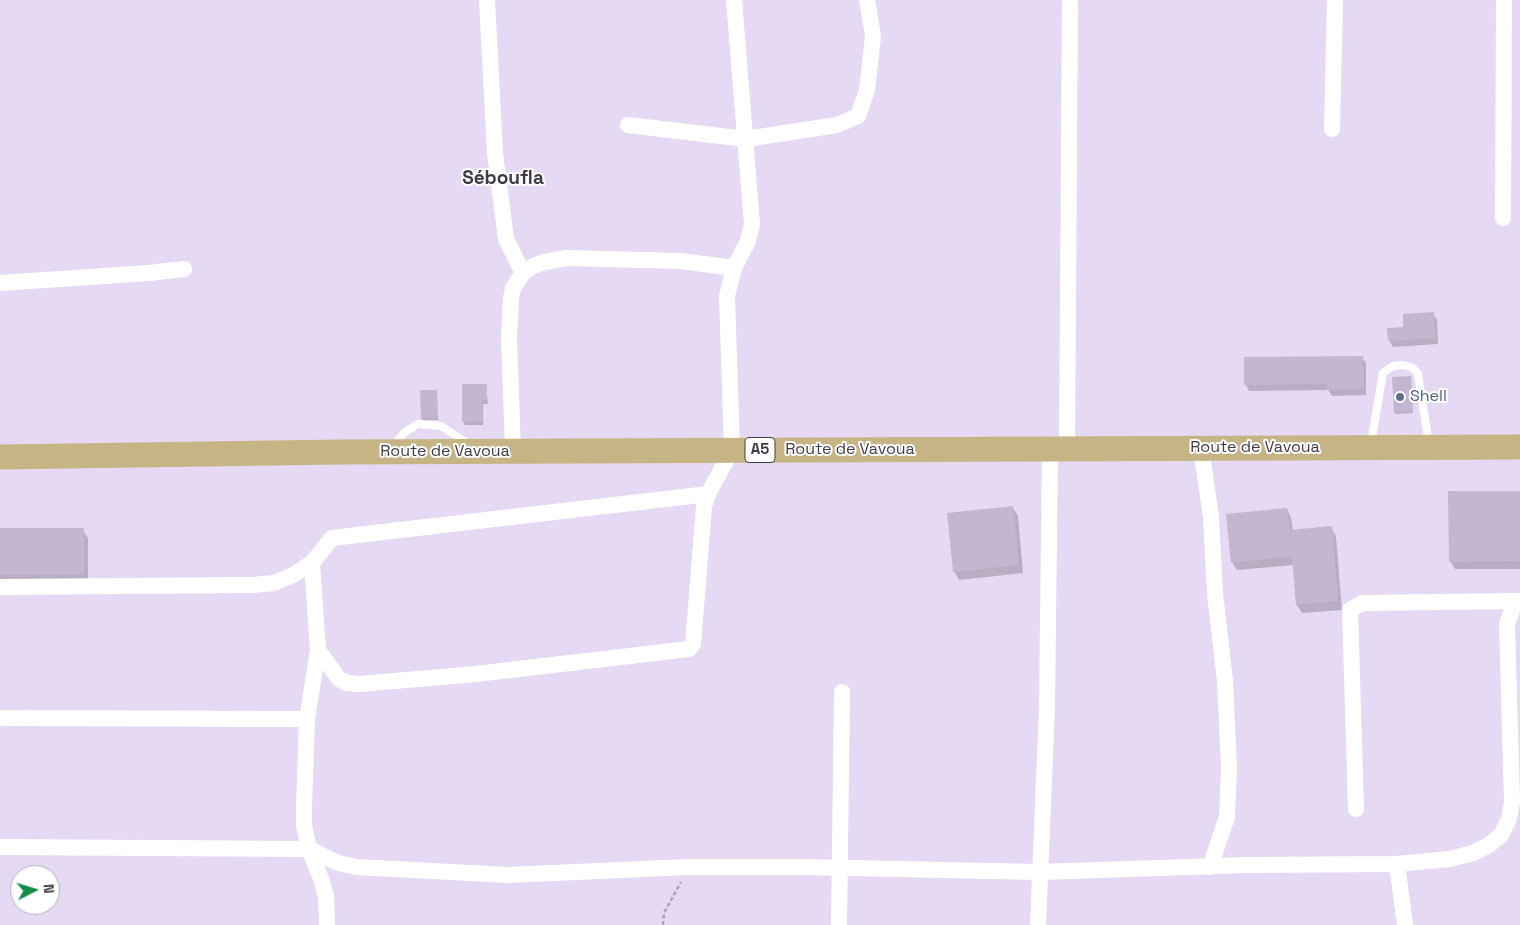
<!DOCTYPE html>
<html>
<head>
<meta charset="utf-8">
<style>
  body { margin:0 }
  #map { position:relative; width:1520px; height:925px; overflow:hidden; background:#e6d9f4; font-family:"Space Grotesk",sans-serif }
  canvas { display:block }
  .north { position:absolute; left:10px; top:865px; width:50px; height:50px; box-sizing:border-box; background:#fff; border:1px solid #b2b0b5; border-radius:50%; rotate:85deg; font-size:14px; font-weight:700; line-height:20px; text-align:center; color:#3f3a45 }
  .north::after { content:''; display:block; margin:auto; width:18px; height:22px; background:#128d48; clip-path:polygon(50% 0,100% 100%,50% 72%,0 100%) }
</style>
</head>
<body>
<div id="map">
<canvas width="1520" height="925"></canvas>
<div class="north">N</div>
</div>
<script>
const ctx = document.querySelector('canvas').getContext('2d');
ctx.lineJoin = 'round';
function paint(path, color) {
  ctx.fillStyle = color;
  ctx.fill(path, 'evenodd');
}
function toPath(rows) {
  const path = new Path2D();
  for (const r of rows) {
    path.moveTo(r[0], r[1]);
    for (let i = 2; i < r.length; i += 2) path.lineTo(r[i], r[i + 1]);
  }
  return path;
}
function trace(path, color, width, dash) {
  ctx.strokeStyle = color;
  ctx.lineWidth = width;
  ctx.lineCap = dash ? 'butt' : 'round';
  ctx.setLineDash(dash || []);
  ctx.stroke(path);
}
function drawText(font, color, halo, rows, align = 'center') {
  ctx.font = font + ' "Space Grotesk",sans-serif';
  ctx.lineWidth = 4;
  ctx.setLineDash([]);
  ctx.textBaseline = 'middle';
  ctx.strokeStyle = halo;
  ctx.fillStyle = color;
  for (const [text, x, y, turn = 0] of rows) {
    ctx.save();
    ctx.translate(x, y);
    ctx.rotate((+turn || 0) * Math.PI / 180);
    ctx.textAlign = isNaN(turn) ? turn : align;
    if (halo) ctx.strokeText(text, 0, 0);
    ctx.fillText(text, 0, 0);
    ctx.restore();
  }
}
paint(toPath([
  [1433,314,1437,320,1438,344,1393,347,1389,340],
  [1362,357,1366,363,1366,395,1332,396,1328,390,1249,391,1246,385],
  [1411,377,1413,413,1396,414,1395,413],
  [486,385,488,404,483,404,483,425,465,425,463,421],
  [436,391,438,420,423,420,422,418],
  [1520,493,1520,569,1455,569,1450,561],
  [1013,508,1018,516,1023,573,959,580,954,571],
  [1287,509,1291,518,1293,531,1331,528,1336,536,1342,610,1302,613,1297,605,1294,565,1237,570,1232,562],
  [0,530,83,530,88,538,88,583,0,583]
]), '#0003');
paint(toPath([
  [1434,312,1435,338,1388,341,1387,328,1403,327,1403,314],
  [1363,356,1364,389,1327,390,1327,384,1244,385,1244,357],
  [1411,376,1413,412,1394,413,1392,377],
  [462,384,487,384,487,400,482,400,482,422,462,422],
  [420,390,437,390,438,418,421,419],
  [1448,491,1520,491,1520,561,1449,562],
  [1013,506,1019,565,953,572,947,513],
  [1287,508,1290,530,1332,526,1338,601,1296,605,1292,556,1231,563,1226,514],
  [0,528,84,528,84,575,0,575]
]), '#c2b6d0');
trace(toPath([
  [663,925,664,913,681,882]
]), '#aca2b8', 2.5, [4, 2.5]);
trace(toPath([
  [1371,443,1383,373,1393,366,1404,365,1413,368,1418,374,1429,445],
  [393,447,405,432,418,424,441,426,467,443]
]), '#fff', 8);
trace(toPath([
  [487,0,495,153,506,239,523,273],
  [628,125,746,139,837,125,858,116,867,90,873,36,867,0],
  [1332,129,1335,0],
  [1503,218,1504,0],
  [0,283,149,273,184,269],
  [1201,448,1211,517,1215,594,1225,681,1229,768,1227,817,1210,867],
  [1067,449,1070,0],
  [513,452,509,338,511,299,513,288,523,273,533,266,544,262,567,258,681,261,734,268],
  [0,587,253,585,274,583,293,575,312,563],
  [318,650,339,679,347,683,359,684,476,674,689,649,693,644,704,506,708,494,732,450,727,296,734,268,748,241,752,224,734,0],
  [0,718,307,719],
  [1356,809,1350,610,1362,603,1520,601],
  [0,847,309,849,338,863,356,867,508,875,688,867,802,867,1039,872,1248,865,1397,864,1450,859,1473,853,1489,845,1501,835,1509,819,1512,802,1507,624,1513,607,1520,602],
  [1397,864,1405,925],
  [327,925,326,897,322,881,309,849,304,825,304,806,307,719,318,650,312,563,332,538,708,494],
  [839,925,842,692],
  [1038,925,1047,707,1050,449]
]), '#fff', 16);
trace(toPath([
  [0,457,340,452,1520,447]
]), '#c7b484', 25);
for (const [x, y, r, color] of [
  [1400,397,5,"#5c6f8a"]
]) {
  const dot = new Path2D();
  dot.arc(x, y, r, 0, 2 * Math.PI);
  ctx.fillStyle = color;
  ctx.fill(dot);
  trace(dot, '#fff', 2);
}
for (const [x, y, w] of [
  [760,450,30]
]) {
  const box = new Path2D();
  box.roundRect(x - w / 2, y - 12.5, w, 25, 4);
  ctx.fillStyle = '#fff';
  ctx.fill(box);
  trace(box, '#3f3a45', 1);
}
drawText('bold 15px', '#3f3a45', null, [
  ["A5",760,450]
]);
drawText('16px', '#4e5e75', '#fff', [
  ["Shell",1410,397]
], 'left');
drawText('16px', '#3f3a45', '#fff', [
  ["Route de Vavoua",1255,448],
  ["Route de Vavoua",850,450],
  ["Route de Vavoua",445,452]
]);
drawText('bold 19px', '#3f3a45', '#fff', [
  ["Séboufla",503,179]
]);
</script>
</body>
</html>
